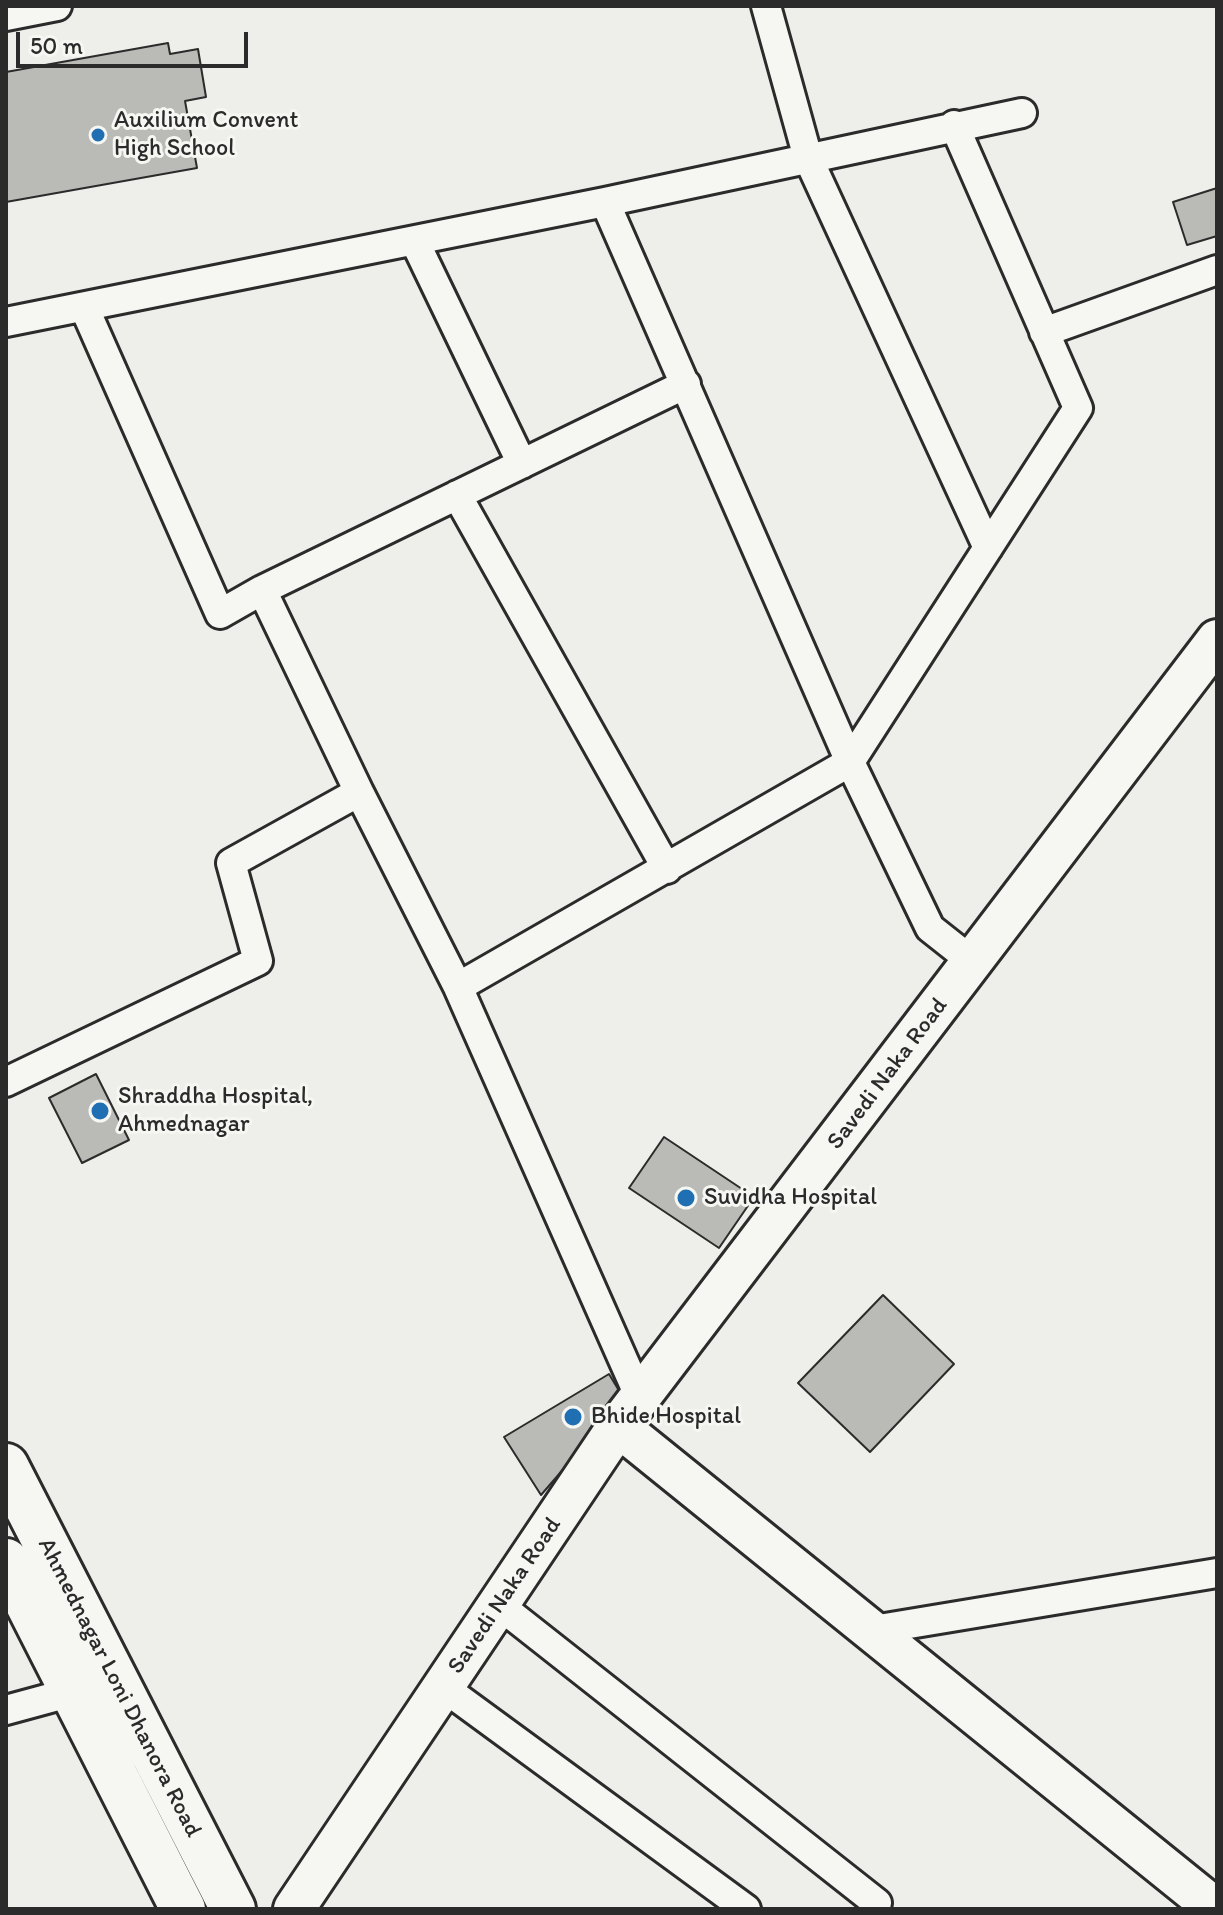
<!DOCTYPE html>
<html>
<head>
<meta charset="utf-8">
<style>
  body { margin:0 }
  #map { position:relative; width:1223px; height:1915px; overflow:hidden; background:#eeeeea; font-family:Itim,sans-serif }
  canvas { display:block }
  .frame { position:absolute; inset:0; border:8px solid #2b2b2b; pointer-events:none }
  .scale { position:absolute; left:16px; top:32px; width:232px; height:36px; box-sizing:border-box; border:4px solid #2b2b2b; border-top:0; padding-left:10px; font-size:24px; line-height:28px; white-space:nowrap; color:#2b2b2b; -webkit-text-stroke:6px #f6f6f2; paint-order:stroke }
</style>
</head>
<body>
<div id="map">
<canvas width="1223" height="1915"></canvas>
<div class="frame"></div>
<div class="scale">50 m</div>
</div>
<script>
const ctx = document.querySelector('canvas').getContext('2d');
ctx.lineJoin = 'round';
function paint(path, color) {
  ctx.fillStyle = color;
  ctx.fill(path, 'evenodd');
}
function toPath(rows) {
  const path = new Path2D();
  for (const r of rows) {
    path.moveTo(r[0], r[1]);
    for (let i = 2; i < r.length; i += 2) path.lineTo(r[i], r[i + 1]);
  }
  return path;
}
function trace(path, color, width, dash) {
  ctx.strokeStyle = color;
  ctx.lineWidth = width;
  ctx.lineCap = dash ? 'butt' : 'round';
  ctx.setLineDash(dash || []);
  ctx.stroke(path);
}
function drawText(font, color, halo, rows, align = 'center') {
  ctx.font = font + ' Itim,sans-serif';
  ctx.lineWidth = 6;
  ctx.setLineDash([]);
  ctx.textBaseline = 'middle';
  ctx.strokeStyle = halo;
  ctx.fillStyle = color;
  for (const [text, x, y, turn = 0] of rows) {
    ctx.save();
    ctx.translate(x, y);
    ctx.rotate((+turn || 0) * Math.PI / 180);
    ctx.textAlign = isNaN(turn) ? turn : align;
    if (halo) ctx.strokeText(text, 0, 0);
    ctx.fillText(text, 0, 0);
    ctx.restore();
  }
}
const building = toPath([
  [168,43,170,54,198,49,206,97,185,101,197,168,6,202,6,72,168,43],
  [1217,188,1217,236,1187,245,1173,202,1217,188],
  [96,1074,129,1140,82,1163,49,1098,96,1074],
  [664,1137,754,1197,719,1248,629,1188,664,1137],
  [883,1295,954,1364,870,1452,798,1383,883,1295],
  [609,1374,624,1399,541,1495,504,1437,609,1374]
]);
paint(building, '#babab7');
trace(building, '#2b2b2b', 2);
const street = toPath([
  [766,6,808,158,988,548],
  [6,16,57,6],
  [605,202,850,762,930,928,973,962],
  [415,242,522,464],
  [84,307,220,614,262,590,359,792,458,987,641,1400],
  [6,322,605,202,1022,113],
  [1044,332,1217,270],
  [457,495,667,869],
  [262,590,686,384],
  [458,987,850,762,1078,408,954,125],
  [6,1082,258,961,231,863,359,792],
  [499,1605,877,1903],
  [873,1630,1217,1573],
  [443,1687,746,1909],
  [6,1710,87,1688]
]);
const secondary = toPath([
  [618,1426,1216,1909],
  [294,1909,618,1426,1217,640]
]);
const primary = toPath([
  [6,1466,233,1909],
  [6,1561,183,1909]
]);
trace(street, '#2b2b2b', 34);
trace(secondary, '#2b2b2b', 46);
trace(primary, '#2b2b2b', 50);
trace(street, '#f6f6f2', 28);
trace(secondary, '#f6f6f2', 40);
trace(primary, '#f6f6f2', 44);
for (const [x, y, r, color] of [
  [98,135,8,"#1f6fb2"],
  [100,1111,10,"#1f6fb2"],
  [686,1198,10,"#1f6fb2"],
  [573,1417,10,"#1f6fb2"]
]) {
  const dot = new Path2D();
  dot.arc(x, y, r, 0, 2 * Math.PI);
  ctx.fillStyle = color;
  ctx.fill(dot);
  trace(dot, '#f6f6f2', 3);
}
drawText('24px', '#2b2b2b', '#f6f6f2', [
  ["Auxilium Convent",114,121],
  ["High School",114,149],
  ["Shraddha Hospital,",118,1097],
  ["Ahmednagar",118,1125],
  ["Suvidha Hospital",704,1198],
  ["Bhide Hospital",591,1417]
], 'left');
drawText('24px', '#2b2b2b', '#f6f6f2', [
  ["Savedi Naka Road",888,1074,-53],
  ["Savedi Naka Road",505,1596,-56],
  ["Ahmednagar Loni Dhanora Road",119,1688,63]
]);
</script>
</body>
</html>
